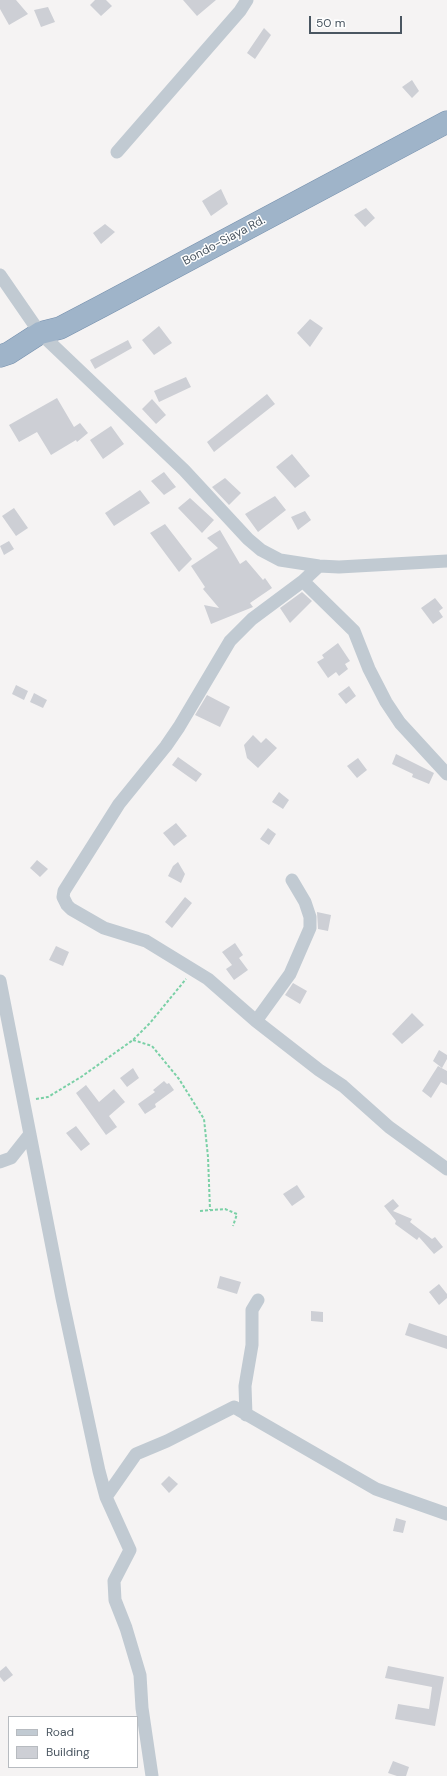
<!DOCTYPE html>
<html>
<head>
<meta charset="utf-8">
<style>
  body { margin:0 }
  #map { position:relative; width:447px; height:1776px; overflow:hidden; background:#f5f3f3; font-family:"DM Sans",sans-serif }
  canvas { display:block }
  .legend { position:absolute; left:8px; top:1716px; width:130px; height:52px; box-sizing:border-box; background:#fff; border:1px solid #b7bbc0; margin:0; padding:5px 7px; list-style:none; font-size:12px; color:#4a5661 }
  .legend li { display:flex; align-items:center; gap:8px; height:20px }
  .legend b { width:20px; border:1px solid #b7bbc0 }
  .scale { position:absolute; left:309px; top:16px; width:93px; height:18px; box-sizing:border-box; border:2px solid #4a5661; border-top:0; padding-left:5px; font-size:12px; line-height:14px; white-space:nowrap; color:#4a5661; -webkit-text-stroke:3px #fff; paint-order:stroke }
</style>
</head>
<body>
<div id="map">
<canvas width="447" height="1776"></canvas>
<ul class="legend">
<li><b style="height:5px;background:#c1cad2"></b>Road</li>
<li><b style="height:11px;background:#cdcfd5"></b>Building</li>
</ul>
<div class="scale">50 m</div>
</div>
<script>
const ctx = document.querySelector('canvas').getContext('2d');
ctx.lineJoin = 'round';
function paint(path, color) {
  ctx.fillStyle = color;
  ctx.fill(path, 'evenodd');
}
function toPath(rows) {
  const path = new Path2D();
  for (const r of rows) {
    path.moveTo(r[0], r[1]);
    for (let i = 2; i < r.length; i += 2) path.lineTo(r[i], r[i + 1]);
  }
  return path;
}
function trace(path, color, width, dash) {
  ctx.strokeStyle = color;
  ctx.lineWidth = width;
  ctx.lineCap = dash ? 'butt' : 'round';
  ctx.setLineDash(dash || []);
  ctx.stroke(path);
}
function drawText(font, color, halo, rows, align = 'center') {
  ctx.font = font + ' "DM Sans",sans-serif';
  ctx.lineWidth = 3;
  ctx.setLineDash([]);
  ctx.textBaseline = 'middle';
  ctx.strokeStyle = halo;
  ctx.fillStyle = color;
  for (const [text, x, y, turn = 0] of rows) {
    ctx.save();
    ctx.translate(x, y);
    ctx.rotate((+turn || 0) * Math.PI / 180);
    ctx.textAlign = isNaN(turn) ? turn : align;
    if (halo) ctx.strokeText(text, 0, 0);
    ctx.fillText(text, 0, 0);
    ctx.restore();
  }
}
paint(toPath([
  [0,0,16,0,28,14,9,25,0,9],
  [95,0,106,0,112,6,101,16,90,5],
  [183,0,216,0,197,16],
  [48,7,55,22,41,27,34,10],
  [264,28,271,35,255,59,247,53],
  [412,80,419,91,412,98,402,87],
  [221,189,228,204,211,216,202,201],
  [366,208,375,218,365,227,354,215],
  [105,224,115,232,101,244,93,233],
  [310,319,323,328,310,347,297,333],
  [159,326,172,343,154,355,142,340],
  [128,340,132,348,95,369,90,360],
  [186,377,191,387,159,402,154,391],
  [267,394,275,404,214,452,207,442],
  [57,398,74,427,80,423,88,433,77,442,76,440,51,455,37,432,19,442,9,425],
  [152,399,166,415,156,424,142,409],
  [111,426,124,444,103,459,90,440],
  [292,454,310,476,295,488,276,467],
  [164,472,176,487,164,495,151,481],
  [225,478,241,493,229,505,212,487],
  [140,490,150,503,114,526,105,513],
  [275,496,286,510,258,532,245,514],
  [190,498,214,520,202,533,178,508],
  [14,508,28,528,16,536,2,516],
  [305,511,311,520,298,530,291,517],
  [165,524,192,559,179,572,150,533],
  [220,530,240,564,246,560,263,580,265,578,272,588,250,603,253,607,211,624,204,605,219,608,203,589,205,587,191,566,218,548,207,538],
  [9,541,14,549,4,555,0,546],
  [302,592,312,601,290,623,280,608],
  [435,598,443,608,439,611,443,617,433,624,421,608],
  [338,643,350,661,345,664,348,669,339,676,336,672,328,678,317,662,324,658,322,655],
  [16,685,28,691,24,700,12,694],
  [349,686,356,696,346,704,338,694],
  [34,693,47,700,43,708,30,702],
  [207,695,230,707,220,727,195,715],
  [253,735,261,743,266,738,277,748,258,768,247,758,244,745],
  [396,754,434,773,429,784,412,777,413,774,392,764],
  [178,757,202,774,196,782,172,765],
  [358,758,367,770,357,778,347,766],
  [279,792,289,800,283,809,272,802],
  [176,823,187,836,174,846,163,833],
  [268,828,276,834,269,845,260,839],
  [37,860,48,869,40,877,30,868],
  [178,862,185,874,181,883,168,876,173,866],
  [185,897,192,903,172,928,165,922],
  [317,912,331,915,328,931,318,929],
  [235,943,243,955,239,958,248,970,234,980,226,969,232,965,222,952],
  [56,946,69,952,63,966,49,960],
  [293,983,307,991,300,1004,285,995],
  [412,1013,424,1025,402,1044,392,1034],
  [439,1050,447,1055,447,1059,442,1068,433,1061],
  [438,1066,447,1071,447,1085,441,1082,431,1098,422,1091],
  [133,1068,139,1078,127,1087,120,1078],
  [164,1081,167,1084,169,1083,174,1090,155,1104,156,1107,145,1114,138,1104,155,1092,153,1090],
  [86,1085,99,1102,114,1089,125,1102,109,1116,117,1127,106,1135,76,1093],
  [76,1126,90,1144,81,1151,66,1133],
  [297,1185,305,1197,292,1206,283,1194],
  [393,1199,399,1206,393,1211,412,1219,410,1222,432,1239,435,1237,443,1247,434,1254,419,1237,417,1240,395,1224,396,1221,384,1206],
  [220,1276,241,1282,237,1294,217,1288],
  [439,1284,447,1294,447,1298,439,1305,429,1292],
  [311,1311,323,1312,323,1322,311,1321],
  [409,1323,447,1336,447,1349,405,1335],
  [169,1476,178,1484,169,1493,161,1484],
  [396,1518,406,1521,403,1533,393,1531],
  [6,1666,13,1675,4,1682,0,1677,0,1671],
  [388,1666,444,1677,435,1726,395,1719,398,1704,429,1709,432,1687,385,1678],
  [393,1761,409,1767,406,1776,397,1776,388,1773]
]), '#cdcfd5');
const trunk = toPath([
  [0,356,9,353,40,333,60,328,102,306,447,122]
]);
trace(trunk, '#7690ad', 23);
trace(toPath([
  [133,1040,152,1046,179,1079,204,1119,208,1157,210,1210],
  [36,1099,48,1097,81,1077,133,1040,150,1023,186,979],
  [200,1211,225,1209,237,1214,233,1226]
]), '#7ad0a6', 2, [3, 2]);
trace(toPath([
  [117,152,240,11,247,0],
  [0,275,40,333,184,470,248,539,261,550,280,560,319,566,339,567,447,561],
  [319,566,303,581,252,619,230,641,179,727,166,746,119,804,64,891,63,897,67,905,71,909,104,928,146,941,208,979,256,1021,319,1070,343,1086,389,1127,447,1169],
  [303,581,354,631,369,669,386,702,400,723,447,774],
  [0,981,62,1298,99,1471,106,1497,130,1550,114,1581,115,1600,126,1628,140,1675,142,1708,152,1776],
  [256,1021,290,974,310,928,310,917,305,902,292,880],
  [0,1162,11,1158,30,1134],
  [246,1415,245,1386,252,1345,252,1310,258,1300],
  [106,1497,136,1454,167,1441,234,1407,376,1489,447,1514]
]), '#c1cad2', 13);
trace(trunk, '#9fb4c9', 22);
drawText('12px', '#4a5661', '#fff', [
  ["Bondo-Siaya Rd.",224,241,-28]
]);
</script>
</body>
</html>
